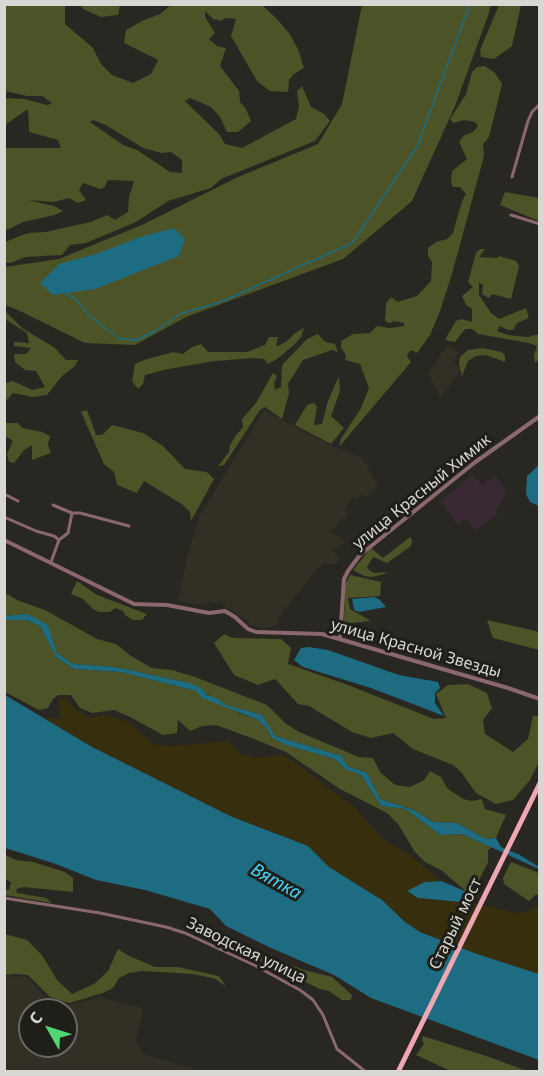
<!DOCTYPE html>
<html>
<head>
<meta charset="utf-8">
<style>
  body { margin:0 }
  #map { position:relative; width:544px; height:1076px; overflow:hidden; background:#292721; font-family:"Noto Sans",sans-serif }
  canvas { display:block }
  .frame { position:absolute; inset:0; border:6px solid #d8d7d3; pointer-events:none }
  .north { position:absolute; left:18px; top:998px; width:60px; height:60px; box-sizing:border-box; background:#1f1e18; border:2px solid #696863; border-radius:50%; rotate:309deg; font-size:16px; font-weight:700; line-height:24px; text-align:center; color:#d8d7d3 }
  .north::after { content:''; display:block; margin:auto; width:21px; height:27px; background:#50d674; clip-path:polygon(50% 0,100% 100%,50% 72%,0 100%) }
</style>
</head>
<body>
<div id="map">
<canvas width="544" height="1076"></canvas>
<div class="frame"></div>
<div class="north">С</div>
</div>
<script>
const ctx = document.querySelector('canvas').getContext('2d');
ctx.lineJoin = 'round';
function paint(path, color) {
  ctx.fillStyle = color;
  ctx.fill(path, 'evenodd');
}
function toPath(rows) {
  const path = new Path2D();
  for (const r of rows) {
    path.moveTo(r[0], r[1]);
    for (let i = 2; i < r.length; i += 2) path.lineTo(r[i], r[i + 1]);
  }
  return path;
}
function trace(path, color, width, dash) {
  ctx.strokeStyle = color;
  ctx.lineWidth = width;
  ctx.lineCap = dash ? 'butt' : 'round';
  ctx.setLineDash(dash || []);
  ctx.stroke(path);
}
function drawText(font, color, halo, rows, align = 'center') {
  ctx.font = font + ' "Noto Sans",sans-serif';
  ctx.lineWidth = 6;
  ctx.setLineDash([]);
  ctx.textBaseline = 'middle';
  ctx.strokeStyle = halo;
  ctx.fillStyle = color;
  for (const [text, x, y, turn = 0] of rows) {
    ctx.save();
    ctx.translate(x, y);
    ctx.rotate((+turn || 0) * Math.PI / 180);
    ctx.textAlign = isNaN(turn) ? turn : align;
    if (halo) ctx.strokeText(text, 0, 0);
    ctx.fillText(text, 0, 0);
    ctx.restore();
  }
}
paint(toPath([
  [448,344,458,352,453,362,461,369,441,397,428,374],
  [264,410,332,446,361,457,371,472,373,480,379,485,366,497,362,494,357,498,351,498,345,509,348,515,343,520,341,518,335,529,332,528,331,532,340,537,345,543,331,550,340,559,335,564,323,564,316,570,278,618,276,625,264,629,256,627,218,601,216,604,209,601,205,606,178,601,188,554,200,516],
  [10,976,27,977,48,1000,70,1005,100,997,143,1008,136,1041,143,1054,200,1071,5,1071,5,977],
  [30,1010,66,1010,66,1046,30,1046]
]), '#323025');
paint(toPath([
  [472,475,482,485,495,476,507,492,496,510,497,514,475,531,466,519,458,525,440,501]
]), '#392934');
paint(toPath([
  [5,4,65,5,65,24,93,48,101,64,112,75,133,83,151,74,158,60,124,43,126,30,142,21,160,14,171,5,265,5,264,7,275,17,289,33,298,49,304,68,294,74,289,80,288,92,270,91,257,81,231,36,236,19,225,18,221,21,213,19,205,11,205,17,215,33,209,39,217,46,226,48,220,66,239,91,240,102,246,109,251,121,238,132,227,132,220,117,211,107,190,98,185,101,220,135,225,144,242,148,296,119,299,106,297,91,302,86,311,107,324,114,330,121,315,141,221,179,211,188,168,201,136,222,86,243,70,245,62,255,25,257,11,263,5,263,5,242,28,233,45,232,91,222,107,215,115,220,128,212,129,197,134,181,108,180,104,188,100,189,83,183,79,190,86,200,78,203,69,198,53,202,28,200,54,206,63,211,55,215,23,222,5,231,5,148,61,148,58,140,29,132,28,109,5,125,5,98,25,99,47,105,52,103,42,96,27,96,5,91],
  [93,120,106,125,143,148,161,153,171,152,182,160,182,173,170,172,137,150,123,145,90,122],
  [80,5,120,5,118,15,101,17,83,9],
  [362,5,491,5,489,13,455,106,412,201,343,259,186,317,135,345,85,343,20,311,5,305,5,267,59,259,144,224,238,177,318,144,342,104],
  [499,5,521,5,512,46,494,59,481,57,480,50],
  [485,66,495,73,502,84,489,137,483,144,484,156,452,274,440,311,430,335,417,353,411,350,408,353,407,356,411,362,339,447,341,439,361,408,369,388,360,364,345,360,346,355,341,348,341,341,353,334,370,333,377,326,390,328,404,326,404,323,394,321,390,323,385,321,386,303,391,297,398,302,417,296,431,281,432,262,428,256,428,248,436,242,447,239,453,233,462,201,466,194,460,187,453,187,451,182,452,171,467,159,459,142,463,136,473,132,478,126,475,122,464,120,453,123,450,119,466,94,472,72,477,67],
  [505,192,539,198,539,221,500,205],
  [480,249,485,249,479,257,497,258,499,256,516,261,519,266,511,299,492,294,489,298,482,294,483,285,479,282,479,295,491,313,499,319,526,308,529,318,517,323,513,330,508,330,500,326,497,331,508,335,527,337,539,334,539,359,535,363,534,355,537,346,529,343,478,334,472,329,465,329,455,342,445,340,456,321,461,319,472,322,472,309,466,305,462,296,473,287,468,282,476,253],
  [4,310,22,328,55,348,66,360,78,360,75,366,62,376,47,395,32,397,13,393,7,400,5,396,5,383,13,381,32,390,45,387,36,371,25,370,15,362,14,354,26,354,31,348,14,346,14,342,29,343,27,333,5,319],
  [304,328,301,337,295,344,277,359,268,364,264,359,253,358,215,361,168,369,145,375,143,384,138,389,132,381,135,364,144,360,173,352,183,354,192,347,201,344,208,352,247,352,265,345,269,337,278,337,276,347,286,342,295,333],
  [318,334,325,342,335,344,338,352,332,350,303,360,288,384,289,393,282,419,265,407,260,410,224,465,218,466,229,452,230,445,236,435,243,427,242,419,256,403,273,373,277,376,274,383,275,390,281,387,282,365,307,339],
  [482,348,502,352,505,356,505,362,486,355,476,356,468,361,462,376,459,364,460,357,468,350],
  [339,376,340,391,331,416,344,428,331,444,295,425,307,405,314,403,317,407,314,425,322,424,328,401],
  [87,410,96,435,102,435,112,425,143,433,163,446,185,469,207,472,214,479,191,521,190,512,183,505,144,481,137,493,117,485,114,472,104,464,81,412],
  [5,420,6,423,18,423,22,428,42,432,50,436,48,445,51,453,32,460,32,445,24,450,14,463,9,462,7,454,13,441,5,436],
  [410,537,412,540,411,546,387,563,373,557,367,567,369,570,374,573,387,572,384,574,372,577,364,576,353,570,371,548,383,558],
  [350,575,381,582,380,596,348,598,350,609,371,621,344,624,345,585],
  [77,581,97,595,147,614,142,620,133,620,125,615,123,611,115,608,110,612,99,612,93,609,83,599,71,594],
  [4,592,17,600,45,610,97,639,116,644,131,656,152,668,172,670,195,677,267,705,285,723,299,732,359,757,373,758,380,772,395,785,410,787,424,780,430,771,441,777,447,788,463,799,472,801,482,799,485,809,506,815,496,838,486,839,457,823,433,822,414,810,380,799,367,773,347,766,342,756,275,736,262,715,226,705,185,682,115,667,73,664,57,653,47,625,28,614,5,616],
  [4,620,26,620,40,626,56,657,74,669,121,672,196,691,239,713,256,719,266,727,272,738,286,745,335,759,345,769,361,775,381,806,406,809,440,835,462,834,491,847,488,851,488,862,477,884,468,893,441,870,425,862,415,852,398,824,387,813,340,789,286,752,254,739,216,725,202,726,190,731,178,720,177,733,163,735,130,717,114,710,92,713,80,708,71,695,58,695,53,699,48,708,39,710,5,692],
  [487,620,536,631,539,633,539,650,493,638],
  [224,634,233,638,281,639,291,648,288,664,348,685,434,719,446,718,436,694,448,685,468,684,487,693,492,708,483,720,485,734,513,752,528,739,533,716,539,716,539,762,530,780,513,800,496,804,476,793,461,772,453,765,413,749,393,733,371,738,352,732,309,706,298,704,275,679,258,685,234,675,214,643],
  [5,855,16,860,33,862,65,872,73,878,73,892,23,887,16,889,17,893,46,898,52,903,5,895,5,890,9,890,11,882,5,879],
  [511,862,539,873,539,895,535,895,529,901,504,884,503,878],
  [5,934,27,940,42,955,57,980,72,994,94,984,108,971,118,949,127,955,155,967,178,967,219,976,226,987,216,979,193,974,143,971,129,973,119,978,113,988,103,993,69,1003,50,997,28,975,15,974,5,975],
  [246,948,304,970,332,977,352,995,351,1000,342,1000,329,991,320,989,246,954],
  [423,1036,489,1057,527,1071,451,1071,416,1055,424,1044,422,1039]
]), '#4c5327');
paint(toPath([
  [65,698,77,710,90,718,104,715,129,722,154,745,174,746,228,741,240,754,256,758,282,755,293,761,354,807,384,840,410,855,441,881,425,882,407,892,418,898,472,903,516,913,527,912,539,905,539,974,477,954,420,932,405,922,382,900,329,867,308,846,230,816,92,747,42,717,61,719,58,699]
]), '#362e0d');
paint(toPath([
  [174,228,185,239,179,256,95,289,53,295,40,283,59,264,99,253,140,237],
  [539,465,539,506,530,502,526,494,527,476],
  [374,597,380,600,386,607,359,612,354,610,352,599],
  [28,614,48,625,57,653,73,664,115,667,185,682,200,687,207,695,216,698,226,705,262,715,275,736,342,756,347,766,367,773,380,799,414,810,433,822,457,823,486,839,496,838,501,847,520,855,539,867,539,869,462,834,440,835,406,809,381,806,361,775,345,769,335,759,286,745,272,738,266,727,256,719,202,698,196,691,121,672,74,669,56,657,40,626,26,620,5,620,4,616],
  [309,647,328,650,399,675,438,682,440,688,435,693,435,703,444,716,371,688,303,667,294,660,301,648],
  [5,695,92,747,230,816,308,846,329,867,382,900,405,922,420,932,477,954,539,974,539,1060,371,998,334,975,271,948,226,926,210,909,145,890,96,880,56,864,5,848],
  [441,881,474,895,475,900,472,903,418,898,407,891,425,882]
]), '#1d6c82');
trace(toPath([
  [63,292,74,298,91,317,120,339,137,340,155,331,180,314,223,301,352,243,417,147,470,4]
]), '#1d6c82', 1.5);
trace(toPath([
  [512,177,528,121,532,112,540,104],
  [511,215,540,224],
  [4,494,18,501],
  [53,505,72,513,80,513,129,526],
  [4,517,36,531,54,536,59,540],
  [51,562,59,540,68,533,72,513],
  [4,898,100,913,166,927,185,933,254,965,300,990,313,1000,323,1015,337,1049,366,1072]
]), '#8a686d', 3);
trace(toPath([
  [4,540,134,604,167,605,209,613,225,611,235,617,248,629,256,632,322,634,508,688,540,699],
  [340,639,344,579,348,571,360,555,474,463,540,416]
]), '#8a686d', 4);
trace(toPath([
  [398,1072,540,783]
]), '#efa7b4', 5);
drawText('16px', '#d8d7d3', '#1f1e18', [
  ["улица Красный Химик",422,492,-39],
  ["улица Красной Звезды",416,649,16],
  ["Старый мост",456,924,-64],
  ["Заводская улица",246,951,26]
]);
drawText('italic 18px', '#44d5fc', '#1f1e18', [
  ["Вятка",276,882,29]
]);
</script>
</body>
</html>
